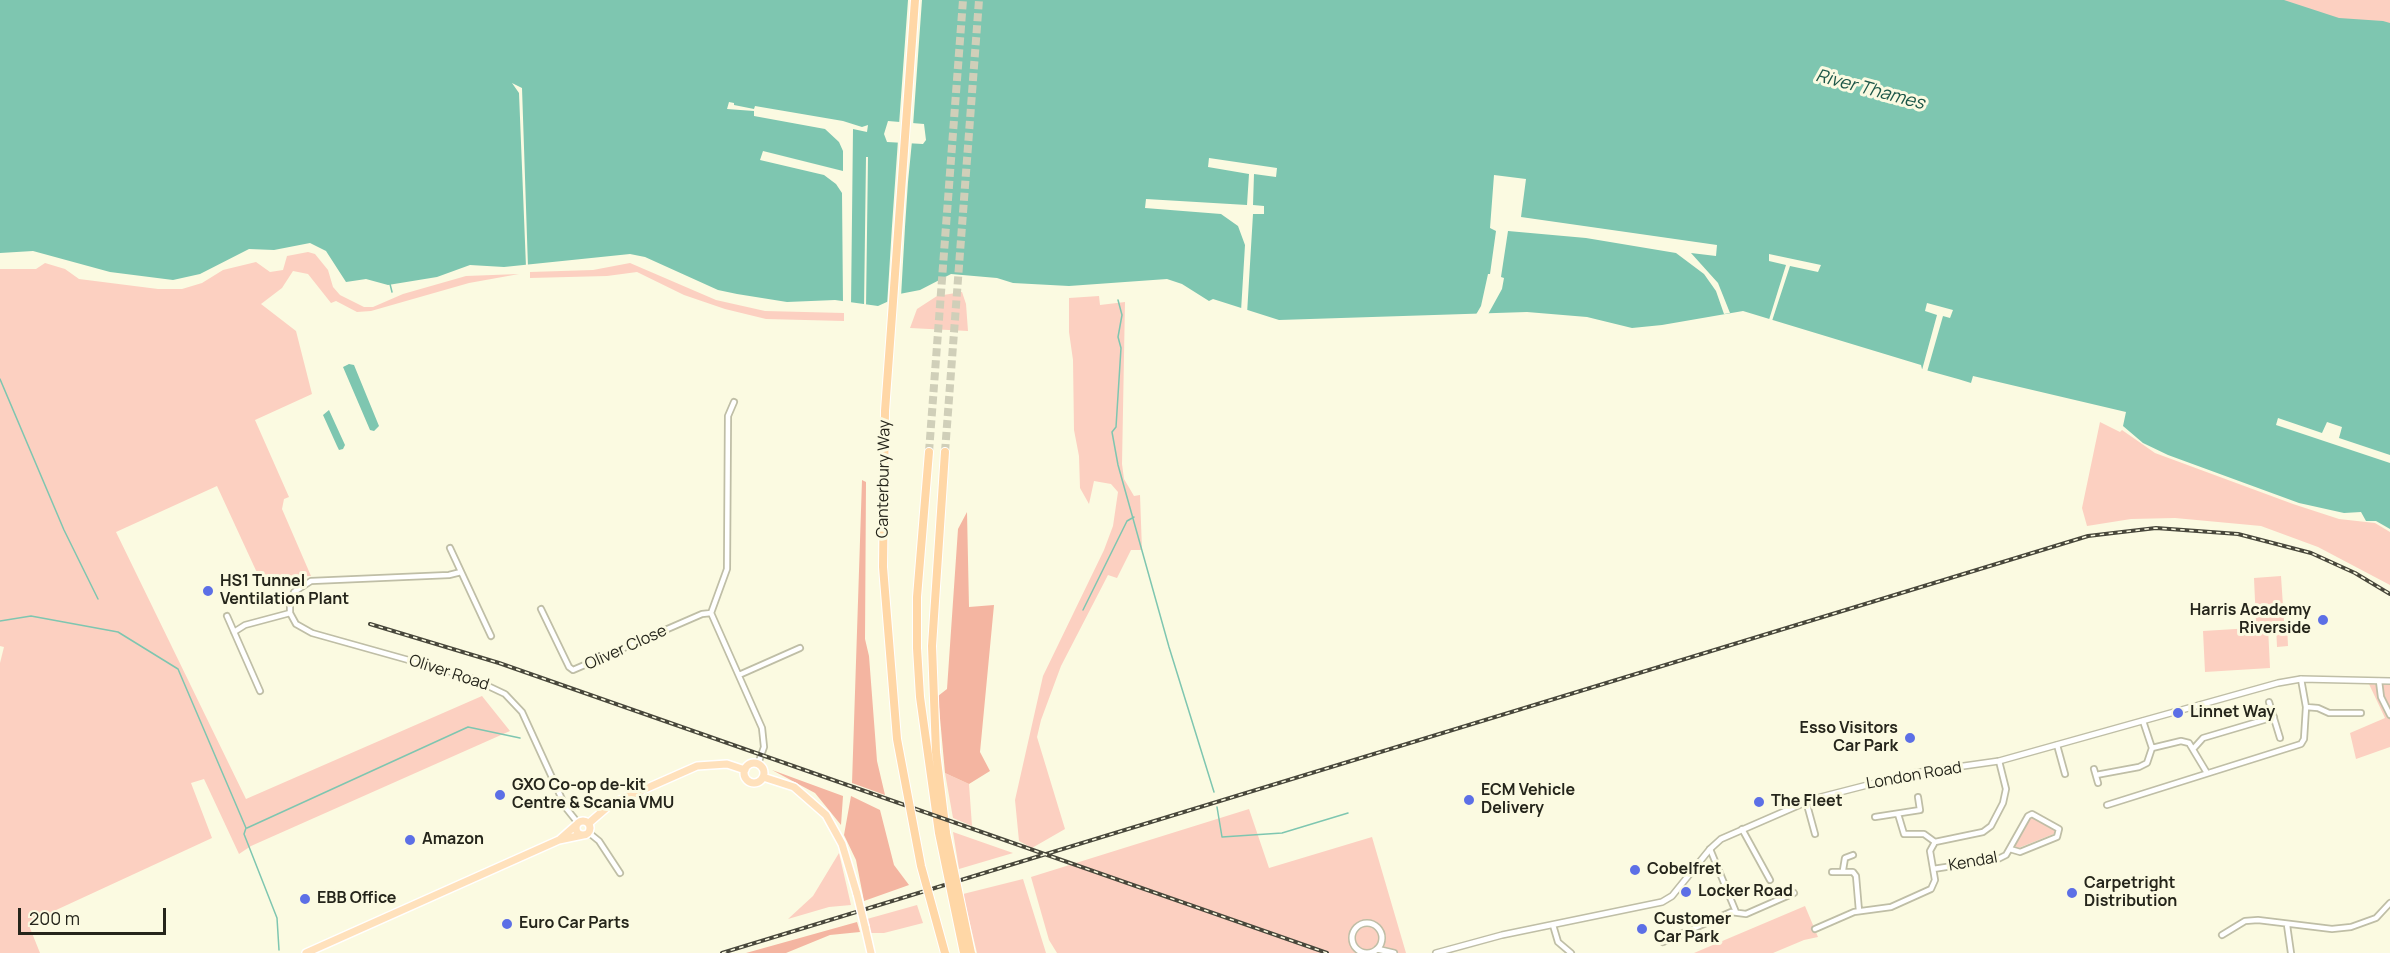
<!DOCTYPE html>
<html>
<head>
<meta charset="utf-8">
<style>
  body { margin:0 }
  #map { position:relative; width:2390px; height:953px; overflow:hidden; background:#fbfae1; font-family:Manrope,sans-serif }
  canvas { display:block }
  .scale { position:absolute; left:18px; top:908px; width:148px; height:27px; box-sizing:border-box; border:3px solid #25251b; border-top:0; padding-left:8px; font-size:18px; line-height:21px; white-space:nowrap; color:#25251b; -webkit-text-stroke:4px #fbfae1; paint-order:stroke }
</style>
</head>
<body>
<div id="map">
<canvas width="2390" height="953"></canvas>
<div class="scale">200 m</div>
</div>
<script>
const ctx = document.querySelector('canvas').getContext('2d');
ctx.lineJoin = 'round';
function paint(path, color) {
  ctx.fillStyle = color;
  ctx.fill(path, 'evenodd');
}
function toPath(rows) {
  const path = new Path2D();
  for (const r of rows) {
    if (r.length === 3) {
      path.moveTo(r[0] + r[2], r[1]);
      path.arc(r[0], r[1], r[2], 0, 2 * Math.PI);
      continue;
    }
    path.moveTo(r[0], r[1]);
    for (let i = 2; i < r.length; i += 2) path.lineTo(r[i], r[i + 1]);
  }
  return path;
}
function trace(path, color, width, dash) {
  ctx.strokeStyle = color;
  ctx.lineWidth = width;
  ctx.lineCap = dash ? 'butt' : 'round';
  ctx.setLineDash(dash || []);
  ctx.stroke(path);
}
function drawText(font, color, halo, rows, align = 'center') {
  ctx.font = font + ' Manrope,sans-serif';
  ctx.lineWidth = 6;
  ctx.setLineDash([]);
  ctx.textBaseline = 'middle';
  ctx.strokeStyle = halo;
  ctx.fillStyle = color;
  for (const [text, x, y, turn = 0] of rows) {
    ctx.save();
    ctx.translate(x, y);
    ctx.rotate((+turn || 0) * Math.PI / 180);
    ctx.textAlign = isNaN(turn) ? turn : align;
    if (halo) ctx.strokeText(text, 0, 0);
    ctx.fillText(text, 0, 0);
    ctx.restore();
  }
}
paint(toPath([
  [2222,0,2390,0,2390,59],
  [308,252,315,254,328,270,333,287,340,295,364,307,373,307,403,294,466,276,519,274,469,283,371,311,357,312,336,301,331,303,308,274,293,271,282,288,261,304,296,331,312,394,255,420,289,497,284,499,282,509,311,576,259,577,217,486,116,532,246,799,482,696,510,731,251,846,239,854,204,779,191,783,212,838,28,923,40,953,0,953,0,663,4,647,0,646,0,269,36,269,45,263,65,269,79,279,158,289,182,289,202,283,223,270,256,262,270,272,283,270,287,256],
  [630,263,716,300,765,311,844,313,844,321,766,319,725,309,684,295,637,272,607,276,530,278,530,272,593,270],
  [962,292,966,304,968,331,910,328,917,309,937,296],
  [1099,296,1100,305,1125,302,1122,464,1124,479,1134,496,1140,495,1142,550,1131,550,1117,578,1108,575,1061,666,1041,720,1037,737,1065,829,1032,848,1019,841,1015,800,1043,676,1104,550,1113,526,1118,492,1111,484,1094,481,1089,504,1080,488,1079,456,1074,430,1073,360,1069,332,1069,298],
  [2100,422,2120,432,2122,430,2155,453,2293,504,2339,519,2375,523,2390,532,2390,585,2318,547,2261,526,2175,518,2131,519,2087,526,2082,508],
  [2281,576,2284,621,2256,623,2254,578],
  [2287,624,2288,646,2277,647,2276,625],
  [2268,627,2270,668,2205,672,2203,631],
  [2369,684,2390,685,2390,747,2356,759,2350,733,2385,718],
  [945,773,969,784,972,826,953,818],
  [1249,809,1269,868,1372,837,1406,953,1057,953,1049,940,1031,877],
  [2031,817,2057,830,2056,833,2016,849,2015,845],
  [953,832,1013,853,959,869],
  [839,853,851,905,829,907,788,919,813,896],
  [1023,879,1046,953,977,953,963,894],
  [917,905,923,923,884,933,871,933,867,919],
  [1805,906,1818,937,1804,940,1773,953,1694,953]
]), '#fcd0c1');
paint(toPath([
  [862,480,866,482,865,639,869,656,877,761,885,795,852,783],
  [967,512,969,607,994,605,980,752,990,771,969,784,945,773,938,696,947,689,958,529],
  [772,770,843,796,841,825,815,793],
  [851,796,880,810,894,865,909,885,864,901,856,860,844,835],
  [857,922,860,932,830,935,786,953,746,953]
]), '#f4b5a1');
paint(toPath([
  [0,0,2284,0,2339,18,2383,21,2390,23,2390,529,2376,521,2366,521,2361,512,2344,513,2299,503,2168,455,2143,443,2123,426,2126,412,1973,376,1971,383,1958,379,1922,369,1921,365,1743,311,1662,325,1632,328,1587,317,1527,312,1279,320,1213,299,1209,301,1182,284,1167,279,1069,286,1013,283,997,278,951,274,920,290,889,296,889,301,878,306,835,300,787,302,737,294,718,290,645,257,630,254,504,267,470,265,437,277,388,285,366,279,346,282,326,251,310,243,274,250,249,249,200,274,173,280,110,272,33,251,0,253],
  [888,121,924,124,926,140,923,144,887,142,884,134],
  [349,364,354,365,379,426,374,431,370,430,343,367],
  [329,410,345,445,343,449,339,450,337,446,323,415]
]), '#7ec6b0');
paint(toPath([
  [908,0,922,0,913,126,899,125],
  [512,83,522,88,528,267,526,267,519,93],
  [729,102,734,103,734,105,754,109,755,106,843,121,862,127,868,125,867,132,853,129,851,306,843,304,842,193,836,184,824,175,760,160,763,151,843,171,843,151,839,142,825,129,754,116,754,111,727,109],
  [898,140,912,141,908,182,900,181,908,182,905,227,892,226],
  [866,157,868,157,866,308,864,308],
  [1209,158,1277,168,1276,177,1254,174,1253,205,1264,206,1264,214,1253,214,1247,314,1241,311,1245,245,1238,226,1221,214,1145,208,1146,199,1247,205,1249,174,1208,167],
  [1494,175,1526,179,1521,217,1717,245,1716,256,1691,253,1718,283,1730,313,1724,314,1716,291,1704,274,1676,253,1586,238,1508,231,1501,277,1504,278,1502,289,1486,318,1474,318,1481,306,1488,274,1490,274,1496,231,1490,228],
  [892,226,905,227,901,297,892,298,887,306],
  [1769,254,1821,265,1818,272,1790,266,1771,324,1768,323,1786,265,1769,261],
  [1927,303,1953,310,1950,318,1943,316,1927,372,1922,370,1937,315,1925,311],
  [2278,418,2322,433,2327,422,2342,427,2339,438,2390,455,2390,463,2276,425]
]), '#fbfae1');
trace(toPath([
  [390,284,392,292],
  [1118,300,1122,315,1118,337,1121,348,1116,427,1112,432,1118,465,1169,647,1214,792],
  [0,379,64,530,98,599],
  [1083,610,1127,521,1134,517],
  [0,621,31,616,118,632,178,669,246,828,244,834,277,918,279,950],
  [1217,807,1222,837,1282,833,1348,813],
  [247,828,468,727,520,738]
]), '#7ec6b0', 1.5);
trace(toPath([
  [929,452,963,0],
  [945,452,979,0]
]), '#d0cfb9', 8, [8, 4]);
const minor = toPath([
  [450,548,491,636],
  [461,572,449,575,311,581,294,592,290,601,290,613,296,624,312,633,469,677,505,694,522,712,566,808,578,823],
  [541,609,569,667,573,670,702,614,711,613,762,728,764,747,758,764],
  [711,613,727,569,728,416,734,402],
  [227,616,260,691],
  [234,632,245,625,290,613],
  [739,675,800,648],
  [2379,681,2381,697,2390,715],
  [2269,702,2280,738],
  [2306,707,2318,708,2329,713,2361,713],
  [2143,721,2152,748,2181,741,2189,743,2207,773],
  [2057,745,2065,774],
  [2194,748,2203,738,2274,717],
  [2094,769,2098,783],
  [2096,775,2139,767,2147,763,2152,748],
  [1806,801,1815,834],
  [2107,805,2301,744,2304,739,2306,707,2301,679],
  [1898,814,1904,834,1924,834,1935,842],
  [1875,817,1920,810,1918,797],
  [1742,829,1770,880],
  [588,832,599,841,620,873],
  [1935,842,1983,832,1991,826,2003,803,2006,789,1999,761],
  [1710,849,1736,912],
  [1933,869,1998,859,2006,855,2028,816,2032,814,2059,829,2057,837,2020,852,2010,849],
  [1843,870,1845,858,1853,855],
  [1832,872,1853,872,1856,876,1859,911],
  [1553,925,1558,942,1571,953],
  [2287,925,2291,953],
  [1815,929,1854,912,1891,907,1931,889,1935,880,1930,851,1935,842],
  [2222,935,2245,921,2258,920,2332,929,2351,927,2376,918,2390,903],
  [1663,942,1731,912,1746,914,1794,893]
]);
const tertiary = toPath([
  [1367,938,15],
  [1377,949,1394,953],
  [1436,953,1502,935,1662,902,1672,896,1710,849,1721,839,1813,799,1914,773,1999,761,2278,683,2301,679,2390,681]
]);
const primary = toPath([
  [754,773,10],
  [763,777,794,787,826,815,842,844,857,894],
  [583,828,7],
  [589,823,611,804,697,766,727,764,745,770],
  [559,840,583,835],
  [865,927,871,953],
  [306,953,559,840,576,825]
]);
const trunk = toPath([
  [929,452,917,597,917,648,920,697,939,833],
  [945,452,932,646,936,752,946,833]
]);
trace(minor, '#bfbea6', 8);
trace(tertiary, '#bfbea6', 8);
trace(primary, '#fff', 10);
trace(trunk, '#fff', 10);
trace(minor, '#fff', 4.5);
trace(tertiary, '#fff', 5);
trace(primary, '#ffe1bc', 7);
trace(trunk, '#ffd7a6', 8);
const rail = toPath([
  [370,624,499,663,1327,953],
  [722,953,2088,536,2156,528,2238,534,2311,553,2355,573,2390,594]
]);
trace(rail, '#48473b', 4);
trace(rail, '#fbfae1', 1.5, [4.5]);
const primaryBridge = toPath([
  [857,894,865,927]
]);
const trunkBridge = toPath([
  [915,0,885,411,883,567,897,739,921,866,945,953],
  [939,833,964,953],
  [946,833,971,953]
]);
trace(primaryBridge, '#fff', 10, []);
trace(trunkBridge, '#fff', 10, []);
trace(primaryBridge, '#ffe1bc', 7);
trace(trunkBridge, '#ffd7a6', 8);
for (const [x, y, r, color] of [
  [208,591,6,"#5c6fe6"],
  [2323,620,6,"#5c6fe6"],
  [2178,713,6,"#5c6fe6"],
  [1910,738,6,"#5c6fe6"],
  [500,795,6,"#5c6fe6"],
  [1469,800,6,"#5c6fe6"],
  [1759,802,6,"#5c6fe6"],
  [410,840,6,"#5c6fe6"],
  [1635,870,6,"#5c6fe6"],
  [1686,892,6,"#5c6fe6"],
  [2072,893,6,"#5c6fe6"],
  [305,899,6,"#5c6fe6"],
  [507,924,6,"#5c6fe6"],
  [1642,929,6,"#5c6fe6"]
]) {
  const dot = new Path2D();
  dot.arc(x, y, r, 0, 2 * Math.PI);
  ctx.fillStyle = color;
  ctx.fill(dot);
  trace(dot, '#fbfae1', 2);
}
drawText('16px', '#25251b', '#fbfae1', [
  ["Canterbury Way",884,479,-89],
  ["Oliver Close",626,648,-24],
  ["Oliver Road",449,673,18],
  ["London Road",1914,776,-10],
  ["Kendal",1973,862,-10]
]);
drawText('bold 16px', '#25251b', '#fbfae1', [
  ["HS1 Tunnel",220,582],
  ["Ventilation Plant",220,600],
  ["Harris Academy",2311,611,"right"],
  ["Riverside",2311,629,"right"],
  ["Linnet Way",2190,713],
  ["Esso Visitors",1898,729,"right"],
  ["Car Park",1898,747,"right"],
  ["GXO Co-op de-kit",512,786],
  ["Centre & Scania VMU",512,804],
  ["ECM Vehicle",1481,791],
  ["Delivery",1481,809],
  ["The Fleet",1771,802],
  ["Amazon",422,840],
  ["Cobelfret",1647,870],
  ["Carpetright",2084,884],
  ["Distribution",2084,902],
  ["Locker Road",1698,892],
  ["EBB Office",317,899],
  ["Customer",1654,920],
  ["Car Park",1654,938],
  ["Euro Car Parts",519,924]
], 'left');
drawText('italic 18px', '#1d5748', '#fbfae1', [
  ["River Thames",1870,90,15]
]);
</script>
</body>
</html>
